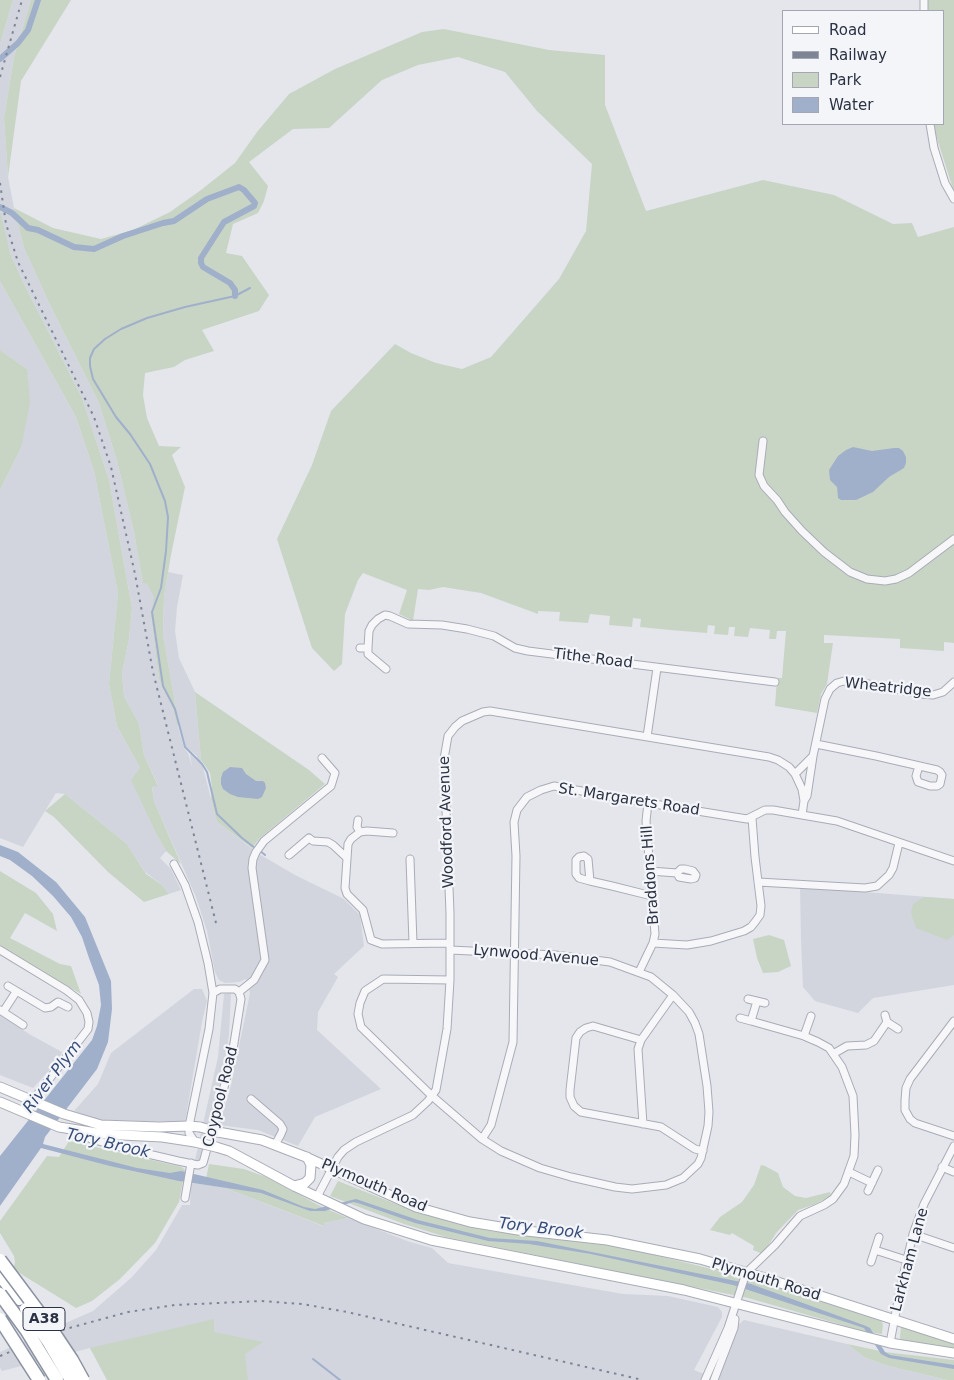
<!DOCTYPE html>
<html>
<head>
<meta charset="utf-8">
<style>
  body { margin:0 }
  #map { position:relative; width:954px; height:1380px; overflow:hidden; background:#e4e6ec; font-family:"DejaVu Sans",sans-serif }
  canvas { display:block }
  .legend { position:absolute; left:782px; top:10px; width:162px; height:115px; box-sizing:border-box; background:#f4f5f9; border:1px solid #a4a7b1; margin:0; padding:6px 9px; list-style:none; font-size:15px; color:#2b3244 }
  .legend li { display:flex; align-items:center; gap:10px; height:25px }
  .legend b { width:25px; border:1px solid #a4a7b1 }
</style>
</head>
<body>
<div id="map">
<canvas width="954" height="1380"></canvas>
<ul class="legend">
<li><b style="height:6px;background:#fff"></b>Road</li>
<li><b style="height:6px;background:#7d8495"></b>Railway</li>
<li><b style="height:14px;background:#c8d5c5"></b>Park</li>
<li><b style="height:14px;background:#a0b0cb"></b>Water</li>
</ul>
</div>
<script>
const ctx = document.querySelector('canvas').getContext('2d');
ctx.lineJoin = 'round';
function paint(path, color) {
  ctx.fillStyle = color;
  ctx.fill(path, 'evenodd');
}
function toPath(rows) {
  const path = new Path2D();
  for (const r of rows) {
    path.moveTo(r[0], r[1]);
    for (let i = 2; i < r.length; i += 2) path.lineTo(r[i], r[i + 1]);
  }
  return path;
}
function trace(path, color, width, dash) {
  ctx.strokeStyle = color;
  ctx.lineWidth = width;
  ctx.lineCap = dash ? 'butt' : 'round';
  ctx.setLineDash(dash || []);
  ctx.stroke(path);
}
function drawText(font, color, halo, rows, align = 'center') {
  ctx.font = font + ' "DejaVu Sans",sans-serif';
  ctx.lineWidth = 4.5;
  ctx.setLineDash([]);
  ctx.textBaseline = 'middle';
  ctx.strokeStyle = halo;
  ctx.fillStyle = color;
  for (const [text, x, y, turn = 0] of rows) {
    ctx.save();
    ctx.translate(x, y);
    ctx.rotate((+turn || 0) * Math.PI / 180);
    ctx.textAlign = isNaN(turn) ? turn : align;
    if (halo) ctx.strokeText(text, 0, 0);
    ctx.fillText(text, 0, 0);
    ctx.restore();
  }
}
paint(toPath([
  [13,0,31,0,14,57,4,118,8,177,14,208,24,248,50,305,99,403,117,461,134,532,143,582,147,584,155,597,151,616,159,679,163,689,172,705,184,748,188,753,192,767,190,754,197,761,197,756,185,746,179,726,163,636,164,596,168,572,183,575,177,607,175,631,179,658,195,692,201,760,217,822,259,854,295,875,344,899,360,915,364,946,334,974,338,977,318,1012,317,1030,381,1089,315,1117,298,1146,258,1130,219,1125,230,1090,250,993,246,979,239,982,225,983,219,980,215,972,207,931,196,897,154,801,152,786,158,785,144,755,139,724,124,696,122,673,129,639,132,608,109,480,82,398,24,284,10,253,3,228,0,210,0,44],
  [0,281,76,417,94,471,118,593,109,684,117,726,140,768,158,837,166,851,160,858,171,869,181,890,169,894,162,885,145,872,127,844,65,794,56,793,23,847,0,838,0,490,21,448,27,369,0,350],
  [800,887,954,899,954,985,873,998,858,1013,815,1001,803,987,801,939],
  [194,989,202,989,207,1001,202,1022,185,1122,97,1120,74,1111,98,1084,111,1053],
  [231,993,229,1034,223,1079,209,1122,201,1160,195,1160,218,1057,224,994],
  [0,1015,29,1034,62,1052,58,1061,33,1088,0,1075],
  [191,1183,223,1187,323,1226,324,1223,348,1218,410,1242,432,1248,448,1263,623,1294,668,1296,718,1307,722,1312,722,1317,694,1370,717,1379,739,1324,744,1320,847,1344,864,1357,885,1365,947,1380,107,1380,90,1348,2,1371,0,1368,0,1352,93,1311,131,1278,156,1250,182,1205,190,1205]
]), '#d2d5dd');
paint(toPath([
  [0,0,13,0,0,44],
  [31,0,71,0,21,81,8,177,4,118,14,57],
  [928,0,954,0,954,192,933,126,933,124,943,124,943,11,928,11],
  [444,29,549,50,605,55,605,105,646,211,763,180,834,195,893,224,912,223,918,237,954,227,954,643,944,642,944,651,900,648,900,639,824,635,824,643,833,643,827,684,821,694,817,713,775,706,777,678,782,678,786,631,777,631,776,639,769,639,770,630,750,628,748,637,734,636,735,627,729,627,728,635,714,634,715,626,708,625,707,633,670,630,640,627,641,619,633,618,632,627,609,625,610,616,590,614,588,623,559,621,560,612,538,611,538,614,481,593,443,587,429,590,418,589,413,621,399,614,407,590,363,573,358,580,345,614,342,664,334,671,312,648,277,539,312,465,331,411,395,344,411,353,436,363,462,369,491,357,559,279,586,231,592,164,537,111,505,72,458,57,418,65,382,80,329,128,293,129,249,162,268,186,264,201,258,213,233,224,226,253,242,256,269,295,259,311,202,330,214,351,185,360,174,367,145,373,143,395,147,418,159,446,181,447,172,455,185,487,171,555,164,596,163,635,179,726,177,724,172,705,163,689,159,679,151,616,154,597,147,584,143,583,134,532,117,461,99,403,50,305,24,248,14,208,53,228,101,239,133,230,170,212,201,190,235,163,257,132,289,94,335,69,422,32],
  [0,210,10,253,24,284,82,398,109,480,132,608,129,639,122,673,124,696,139,724,144,755,158,786,152,787,154,801,181,864,166,851,158,837,131,780,140,768,117,726,109,684,118,593,94,471,76,417,0,281],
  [0,350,27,369,30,403,21,448,0,490],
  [195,692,309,770,325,784,259,839,252,848,217,822,211,799,212,788,210,773,201,760],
  [65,794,127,844,146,874,162,885,169,894,144,902,108,872,54,817,45,811],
  [0,871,36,893,53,914,57,931,25,913,10,938,60,964,71,966,81,994,0,946],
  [924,897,954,899,954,935,947,940,916,928,911,913,913,904],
  [769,935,784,940,791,966,778,972,763,973,757,958,753,939],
  [69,1141,182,1167,185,1170,179,1202,155,1243,120,1279,92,1301,76,1308,13,1269,15,1263,14,1256,0,1233,0,1221,47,1156,59,1157],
  [209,1164,244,1169,266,1177,322,1207,348,1218,324,1223,324,1226,223,1187,205,1184],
  [761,1165,765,1166,778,1173,783,1187,795,1196,806,1198,830,1192,831,1196,813,1205,798,1210,776,1233,763,1254,753,1250,754,1246,732,1233,730,1235,710,1230,720,1217,742,1202,754,1185],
  [338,1181,411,1210,489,1231,592,1241,618,1246,728,1273,735,1278,750,1281,752,1279,881,1321,883,1324,882,1334,867,1332,748,1298,446,1237,404,1224,330,1196],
  [214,1319,214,1332,263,1342,245,1354,248,1380,107,1380,90,1348],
  [901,1327,954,1344,954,1349,901,1341,900,1337],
  [847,1344,885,1352,954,1360,954,1380,947,1380,885,1365,864,1357]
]), '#c8d5c5');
paint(toPath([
  [853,447,872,451,894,448,899,448,903,451,906,457,906,463,904,468,889,477,873,492,856,500,841,500,838,498,837,487,830,480,829,470,838,456,846,450],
  [230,767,242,768,246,774,256,781,263,781,265,783,266,788,262,797,258,799,238,797,230,794,223,789,221,784,221,778,223,772],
  [0,845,18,852,56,882,85,917,111,981,112,1009,108,1042,97,1069,45,1137,43,1144,137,1168,170,1173,181,1171,263,1190,304,1207,315,1209,356,1199,418,1220,490,1238,537,1241,751,1284,866,1326,870,1328,885,1352,890,1355,954,1365,954,1369,889,1358,881,1354,864,1328,733,1285,591,1254,529,1244,488,1241,415,1223,358,1203,353,1202,325,1211,310,1211,261,1193,179,1181,110,1166,41,1148,0,1206,0,1156,92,1040,97,1026,101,1005,99,985,89,958,82,937,71,917,53,896,32,876,10,860,0,856]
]), '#a0b0cb');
trace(toPath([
  [250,288,235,296,185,307,147,318,121,329,105,339,94,349,90,358,90,366,93,379,116,417,130,434,150,464,165,501,168,517,166,551,161,588,152,612,163,686,175,709,185,747,202,764,207,772,217,814,242,838,255,848],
  [259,850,265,855],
  [313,1359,340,1380]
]), '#a0b0cb', 2);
trace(toPath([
  [0,59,18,43,28,30,38,0],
  [0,207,12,213,28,228,38,230,74,247,94,249,123,236,163,223,174,221,207,199,239,187,244,190,255,203,254,206,224,222,201,258,201,263,203,267,230,283,235,290,235,296]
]), '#a0b0cb', 6);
const street = toPath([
  [924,0,924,11],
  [930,124,934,148,945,183,954,199],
  [763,441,759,475,764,486,777,500,785,512,802,531,824,552,850,572,867,579,885,581,896,579,909,573,954,539],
  [360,648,368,648],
  [386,669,368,654,368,648,369,631,372,625,378,619,385,615,390,616,408,624,442,625,467,629,494,636,515,648,528,651,775,682],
  [647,737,657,668],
  [816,744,876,756,937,770,940,772,942,775,940,784,937,786,930,786,918,782,916,776,919,766],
  [795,774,813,756,825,699,830,689,837,683,844,681,857,682,922,694,933,695,943,692,954,682],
  [804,801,807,796,813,756],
  [358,820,357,827,360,832],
  [393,833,367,831,360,832,351,839,348,844,345,888,347,894,363,910,371,940,382,944,450,943],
  [289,855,309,838,313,841,328,842,333,845,347,858],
  [410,859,413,943],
  [174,864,185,885,198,922,208,963,213,993,209,1029,189,1126,189,1133,195,1142],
  [650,871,677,873,681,869,685,869,693,871,696,875,695,878,691,879,679,877,677,873],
  [590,881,588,859,584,856,579,857,576,860,576,874,579,878,590,881,612,886,652,896],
  [758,882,865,888,877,886,889,875,893,868,899,843],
  [653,943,687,945,711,941,744,931,751,927,755,922,760,915,761,906,755,857,752,818],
  [0,950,66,990,79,1000,87,1013,89,1022,88,1029,33,1100],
  [639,972,653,943,655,934,646,821,648,803],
  [450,980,383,979,365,991,360,1003,358,1014,361,1027,432,1096,482,1139,501,1151,540,1168,571,1177,615,1187,632,1189,666,1185,683,1178,698,1164,701,1158,708,1126,709,1112,707,1086,699,1034,695,1023,689,1012,673,995,651,977,610,962,555,955,450,950],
  [8,986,45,1008,51,1007,58,1002,68,1007],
  [239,992,254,980,265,960,252,868,253,859,256,852,264,841,331,786,335,773,322,758],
  [748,999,765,1003],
  [0,1010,23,1025],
  [3,1012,16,992],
  [885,1015,887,1022],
  [740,1018,751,1021],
  [954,1021,910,1079,906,1088,905,1100,905,1110,910,1119,915,1123,954,1136],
  [804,1036,811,1016],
  [641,1040,593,1026,586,1028,580,1032,576,1038,570,1090,570,1097,574,1106,581,1112,661,1127,695,1149,703,1151],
  [833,1054,847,1046,866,1045,874,1041,887,1022,898,1029],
  [251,1099,280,1124,283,1129,281,1134,275,1145],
  [643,1124,638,1049,641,1040,673,995],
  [81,1131,91,1139,127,1149,178,1161,198,1165,203,1163,231,1062,241,999,239,992,235,989,220,989,213,993],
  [482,1139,491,1125,513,1042,516,856,514,822,517,810,527,797,541,790,554,786,648,803,747,819,765,810,773,810,837,821,954,861],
  [942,1167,954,1172],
  [849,1172,872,1183],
  [868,1191,878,1170],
  [317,1197,338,1157,344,1150,356,1142,413,1115,428,1101,436,1090,447,1029,450,980,450,913,444,759,448,736,455,727,462,721,483,712,490,711,769,757,778,760,789,767,795,774,802,789,804,801,802,815],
  [185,1198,191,1163],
  [913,1234,954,1248],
  [875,1250,906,1260],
  [871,1262,879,1237],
  [890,1343,900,1290,913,1234,924,1204,954,1146],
  [705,1380,728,1328,746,1273,775,1245,800,1216,824,1205,833,1199,844,1184,854,1156,855,1135,853,1096,842,1067,829,1048,818,1042,804,1036,751,1021,757,1001],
  [714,1380,734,1328,735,1319]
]);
const secondary = toPath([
  [0,1087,64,1114,101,1125,159,1127,189,1126,200,1127],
  [0,1102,59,1127,103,1134,162,1137,195,1142],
  [218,1132,262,1140,275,1145,306,1157,416,1207,470,1222,518,1230,607,1240,700,1259,765,1278,954,1339],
  [216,1147,229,1151,294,1186,364,1219,431,1240,684,1290,890,1343,954,1353],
  [294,1186,305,1183,310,1178,311,1165,307,1157]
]);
const highway = toPath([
  [0,1275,19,1299]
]);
trace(street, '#a9acb6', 9);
trace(secondary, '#a9acb6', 11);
trace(highway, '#8b92a2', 15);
trace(street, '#f7f7fa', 7);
trace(secondary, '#fff', 9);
trace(highway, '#fff', 12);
trace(toPath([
  [0,77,22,0],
  [0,183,6,224,18,262,94,417,111,467,135,574,153,672,216,923],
  [0,1356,62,1330,128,1312,175,1305,261,1301,302,1304,347,1312,643,1380]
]), '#7d8495', 2, [2.5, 5]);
const secondaryBridge = toPath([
  [200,1127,218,1132],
  [195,1142,216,1147]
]);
const highwayBridge = toPath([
  [0,1260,50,1327,72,1360,83,1380],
  [0,1294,27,1331,57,1380],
  [26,1309,48,1341,71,1380],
  [0,1319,39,1380]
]);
trace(secondaryBridge, '#a9acb6', 11, []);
trace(highwayBridge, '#8b92a2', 15, []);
trace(secondaryBridge, '#fff', 9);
trace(highwayBridge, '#fff', 12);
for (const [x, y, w] of [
  [44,1319,42]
]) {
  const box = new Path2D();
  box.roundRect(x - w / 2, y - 11.5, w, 23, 4);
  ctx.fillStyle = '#f4f5f9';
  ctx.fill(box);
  trace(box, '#2b3244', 1);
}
drawText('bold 14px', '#2b3244', null, [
  ["A38",44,1319]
]);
drawText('15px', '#2b3244', '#f4f5f9', [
  ["Tithe Road",593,659,7],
  ["Wheatridge",888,688,6],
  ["St. Margarets Road",629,800,9],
  ["Woodford Avenue",447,822,-92],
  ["Braddons Hill",651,875,-94],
  ["Lynwood Avenue",536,956,5],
  ["Coypool Road",221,1097,-76],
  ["Plymouth Road",374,1186,23],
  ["Larkham Lane",910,1260,-75],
  ["Plymouth Road",766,1280,17]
]);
drawText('italic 16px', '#364d78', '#f4f5f9', [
  ["River Plym",53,1077,-53],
  ["Tory Brook",108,1144,13],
  ["Tory Brook",541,1229,7]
]);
</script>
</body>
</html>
